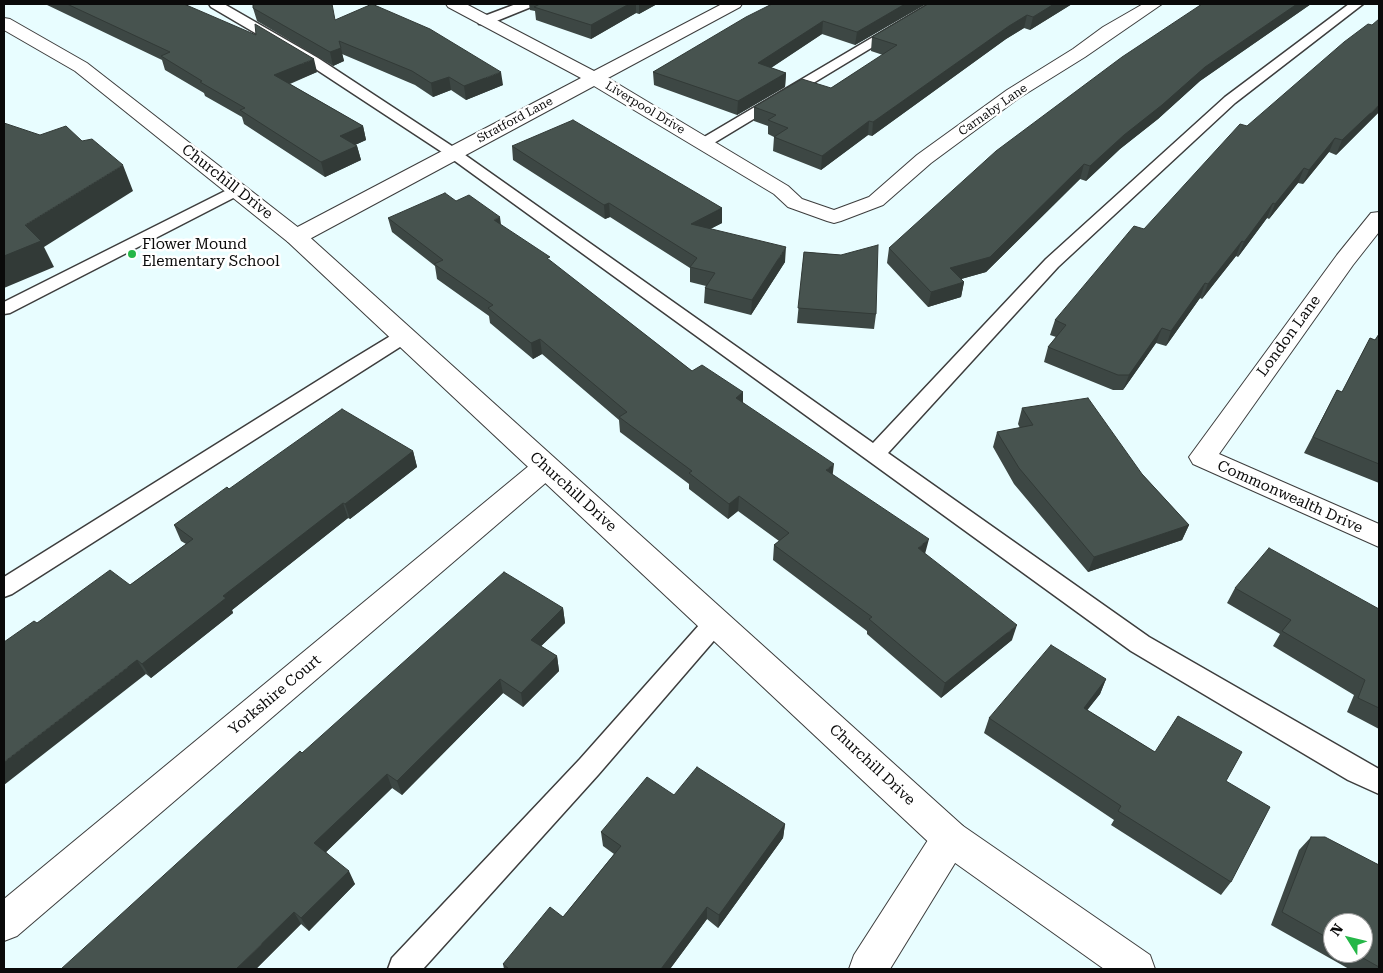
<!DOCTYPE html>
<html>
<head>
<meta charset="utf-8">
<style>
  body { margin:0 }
  #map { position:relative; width:1383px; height:973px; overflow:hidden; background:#e8fdff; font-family:"Roboto Serif",serif }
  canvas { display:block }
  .frame { position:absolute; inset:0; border:5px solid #0a0a0a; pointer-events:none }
  .north { position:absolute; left:1323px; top:913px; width:50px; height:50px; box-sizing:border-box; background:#fff; border:1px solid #9d9d9d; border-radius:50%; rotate:306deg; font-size:14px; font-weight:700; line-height:20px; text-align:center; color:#0a0a0a }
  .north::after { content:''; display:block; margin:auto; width:18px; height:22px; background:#25b748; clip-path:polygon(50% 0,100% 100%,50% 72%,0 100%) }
</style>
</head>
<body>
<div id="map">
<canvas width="1383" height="973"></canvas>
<div class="frame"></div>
<div class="north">N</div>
</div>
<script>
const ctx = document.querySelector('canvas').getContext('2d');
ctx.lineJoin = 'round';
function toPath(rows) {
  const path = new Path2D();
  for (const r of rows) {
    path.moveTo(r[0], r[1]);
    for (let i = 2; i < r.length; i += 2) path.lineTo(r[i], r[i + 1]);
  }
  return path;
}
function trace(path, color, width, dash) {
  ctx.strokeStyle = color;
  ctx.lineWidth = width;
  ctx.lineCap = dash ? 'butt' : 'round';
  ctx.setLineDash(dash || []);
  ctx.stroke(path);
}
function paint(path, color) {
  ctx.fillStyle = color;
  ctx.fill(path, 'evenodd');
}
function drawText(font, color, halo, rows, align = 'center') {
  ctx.font = font + ' "Roboto Serif",serif';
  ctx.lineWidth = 5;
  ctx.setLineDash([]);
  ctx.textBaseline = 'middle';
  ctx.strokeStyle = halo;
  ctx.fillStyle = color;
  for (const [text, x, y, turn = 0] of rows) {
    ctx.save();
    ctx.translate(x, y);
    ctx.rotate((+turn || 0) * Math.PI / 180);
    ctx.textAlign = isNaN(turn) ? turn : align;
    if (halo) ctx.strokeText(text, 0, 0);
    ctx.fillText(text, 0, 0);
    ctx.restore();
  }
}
const service = toPath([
  [209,4,224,4,318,58,458,150,873,443,1046,259,1225,97,1349,4,1363,4,1235,103,1058,267,888,453,1149,637,1379,769,1379,794,1348,780,1131,651,448,156,308,64,211,7,209,4],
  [516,4,533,4,531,7,489,24,479,24,478,21,479,18,516,4],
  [929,4,944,4,709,146,704,148,699,146,696,143,699,140,929,4],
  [237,185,243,187,245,190,243,193,10,313,4,314,4,302,237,185],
  [404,330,411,332,413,336,411,340,12,594,4,597,4,577,346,363,397,332,404,330],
  [716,612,724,615,728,622,724,629,598,775,423,969,388,969,392,958,580,759,708,615,716,612]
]);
const minor = toPath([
  [446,4,466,4,594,71,722,4,742,4,740,7,608,78,788,186,802,199,834,210,869,197,917,155,1007,90,1073,49,1103,27,1143,4,1162,4,1085,57,1019,98,931,163,883,205,841,221,834,223,827,221,788,207,774,194,594,86,304,242,296,244,288,242,285,237,288,232,581,78,448,7,446,4],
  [1379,212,1379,232,1353,265,1219,454,1379,524,1379,547,1193,464,1189,457,1337,255,1371,213,1379,212],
  [546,457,556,460,560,467,556,474,17,936,4,941,4,899,536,460,546,457],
  [950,821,963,826,968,838,963,850,890,969,849,969,854,955,937,826,950,821]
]);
const tertiary = toPath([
  [4,18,10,19,87,63,304,232,963,826,1150,955,1155,969,1104,969,937,850,288,242,75,71,4,30,4,18]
]);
trace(service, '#3d3d3d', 3);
trace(minor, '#3d3d3d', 2);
trace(tertiary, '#3d3d3d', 2);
paint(service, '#fff');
paint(minor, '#fff');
paint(tertiary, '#fff');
paint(toPath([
  [45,4,184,4,317,72,290,84,363,126,366,140,355,145,357,146,361,160,325,177,244,124,242,117,205,96,204,93,165,70,162,60],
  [529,4,657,4,639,14,636,13,591,39,536,20,535,11,530,10],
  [772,4,926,4,855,45,822,34,771,68,786,73,785,87,737,115,654,85,653,72],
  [928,4,1072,4,1030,30,1024,28,1006,39,872,136,868,135,821,170,773,151,774,137,768,134,768,126,754,121,754,107,831,88,883,55,871,51,872,37],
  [1202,4,1311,4,1200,81,1158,119,1120,149,1086,181,1080,179,986,272,961,279,964,282,961,297,928,307,887,263,889,248],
  [253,8,335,20,503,85,466,100,451,90,433,97,415,85,342,54,344,61,333,66,257,21],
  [1379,112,1336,155,1329,152,1303,184,1298,183,1269,219,1267,218,1238,257,1236,256,1202,299,1200,298,1166,346,1156,343,1123,390,1113,390,1044,362,1048,347,1056,337,1050,335,1055,320,1247,126],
  [512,146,722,208,722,223,710,229,785,262,751,315,704,303,705,288,706,286,690,282,690,268,610,217,605,219,513,160],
  [456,201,501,225,550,261,692,371,743,392,743,403,832,474,925,554,1012,640,941,698,867,634,867,631,773,560,774,545,779,541,738,511,728,519,689,489,689,484,620,432,619,420,542,354,533,359,490,323,489,316,437,279,435,266,392,232,388,218],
  [804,252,841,255,876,314,874,329,797,323],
  [1379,334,1379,483,1304,453,1337,390,1342,392,1370,338,1375,340],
  [1022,408,1142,474,1189,525,1182,540,1088,572,1014,484,993,447,997,432,1020,428,1018,424],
  [413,451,417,467,350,519,348,518,232,610,233,613,151,678,146,674,37,623,130,585,186,544,181,541,174,525,229,489],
  [1235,588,1379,609,1379,729,1347,712,1354,695,1273,646,1280,634,1227,603],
  [563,608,565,623,541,646,557,656,559,671,523,707,503,693,402,795,392,788,326,852,355,884,309,931,301,924,256,969,302,753],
  [1106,679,1100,694,1087,710,1155,752,1226,781,1231,882,1221,895,1111,825,1114,820,984,733,989,718],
  [674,795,785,824,783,838,718,928,707,919,670,969,504,969,503,964,563,917,614,854,603,846,601,832],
  [1311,837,1379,865,1379,969,1349,969,1271,925,1299,850],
  [1333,923,1363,953,1333,953]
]), '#3d4744');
paint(toPath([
  [629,4,636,4,636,13,591,39,591,25],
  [639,4,657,4,639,14],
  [905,4,926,4,855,45,857,32],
  [1054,4,1072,4,1030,30,1033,17],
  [1297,4,1311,4,1200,81,1158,119,1120,149,1086,181,1090,166,1124,135,1205,67],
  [1027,15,1024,28,1006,39,872,136,873,122,1009,26],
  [823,21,822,34,757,77,758,63],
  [341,48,344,61,333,66,330,52],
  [314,59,317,72,278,88,274,75],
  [501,72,503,85,466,100,464,86],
  [786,73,785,87,737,115,738,101],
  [449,77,451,90,433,97,431,83],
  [1379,105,1379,112,1336,155,1342,140],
  [869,121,868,135,821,170,822,156],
  [363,126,366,140,344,150,340,136],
  [1335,138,1329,152,1303,184,1309,170],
  [357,146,361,160,325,177,321,162],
  [1084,164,1080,179,986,272,947,283,950,268],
  [123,165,133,191,44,247,54,267,4,288,4,256,25,225],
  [1304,168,1298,183,1269,219,1275,204],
  [609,203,610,217,605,219,604,205],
  [1273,203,1267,218,1238,257,1244,242],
  [722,208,722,223,691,239,691,224],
  [500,217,502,232,494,220],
  [1242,241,1236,256,1202,299,1208,284],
  [786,247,785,262,751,315,752,300],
  [964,282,961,297,928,307,931,292],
  [1205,283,1200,298,1166,346,1171,331],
  [1162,328,1156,343,1123,390,1129,375],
  [540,339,542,354,533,359,531,343],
  [743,392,743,408,736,398],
  [413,451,417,467,350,519,345,504],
  [834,464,832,480,826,470],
  [739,496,738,511,728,519,729,504],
  [343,503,348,518,232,610,233,613,151,678,142,664,223,596],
  [1189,525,1182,540,1088,572,1094,557],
  [929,539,925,554,918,548],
  [563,608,565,623,533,654,531,640],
  [1017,625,1012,640,941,698,945,683],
  [557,656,559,671,523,707,521,693],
  [137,660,146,674,4,785,4,762],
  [500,679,503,693,402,795,397,781],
  [1106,679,1100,694,1078,722,1084,708],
  [387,774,392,788,321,857,314,843],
  [785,824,783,838,718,928,719,915],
  [349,871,355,884,309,931,301,918],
  [707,907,707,919,670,969,661,969],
  [294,912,301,924,256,969,236,969]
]), '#323a37');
const building = toPath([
  [67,4,184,4,256,35,255,24,314,59,274,75,363,126,340,136,357,146,321,162,240,110,245,108,200,82,202,81,161,56,170,52,67,4],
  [253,4,332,4,335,20,372,4,430,29,501,72,464,86,449,77,431,83,412,71,339,41,341,48,330,52,253,8,253,4],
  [540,4,629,4,591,25,534,7,540,4],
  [772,4,905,4,857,32,823,21,758,63,786,73,738,101,653,72,746,17,772,4],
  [928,4,1054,4,1033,17,1027,15,1009,26,873,122,869,121,822,156,774,137,788,128,768,120,776,115,754,107,802,79,831,88,897,45,872,37,928,4],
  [1202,4,1297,4,1205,67,1162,105,1124,135,1090,166,1084,164,990,257,950,268,964,282,931,292,889,248,996,151,1122,57,1202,4],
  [1379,19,1379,105,1342,140,1335,138,1309,170,1304,168,1275,204,1273,203,1244,242,1242,241,1208,284,1205,283,1171,331,1162,328,1129,375,1118,375,1048,347,1066,325,1055,320,1134,226,1144,229,1240,124,1247,126,1344,42,1368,24,1372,25,1379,19],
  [573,120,722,208,691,224,786,247,752,300,705,288,715,273,690,267,697,258,609,203,604,205,512,146,573,120],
  [4,123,40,135,66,126,82,141,92,139,123,165,25,225,41,241,4,256,4,123],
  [445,193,456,201,469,195,500,217,494,220,550,257,547,258,692,371,702,365,743,392,736,398,834,464,826,470,929,539,918,548,1017,625,945,683,869,619,872,617,774,545,789,533,739,496,729,504,689,473,692,471,619,417,627,412,540,339,531,343,488,308,493,305,434,264,443,260,388,218,445,193],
  [878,245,876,314,798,308,804,252,841,255,878,245],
  [1379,334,1379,464,1313,437,1337,390,1342,392,1370,338,1375,340,1379,334],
  [1088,398,1142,474,1189,525,1094,557,1019,468,997,432,1033,425,1022,408,1088,398],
  [342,409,413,451,345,504,343,503,223,596,226,598,142,664,137,660,4,762,4,642,34,621,37,623,110,570,130,585,193,539,174,525,227,487,229,489,342,409],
  [1269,548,1379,609,1379,708,1358,698,1365,680,1282,631,1291,620,1235,588,1269,548],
  [504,572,563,608,531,640,557,656,521,693,500,679,397,781,387,774,314,843,349,871,301,918,294,912,236,969,61,969,300,751,302,753,504,572],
  [1051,645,1106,679,1084,708,1155,752,1178,716,1242,752,1226,781,1270,807,1231,882,1118,811,1121,806,989,718,1051,645],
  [697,767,785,824,719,915,707,907,661,969,509,969,503,964,550,907,563,917,621,846,601,832,647,777,674,795,697,767],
  [1311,837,1325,837,1379,865,1379,967,1354,953,1363,953,1363,923,1333,923,1333,941,1282,912,1311,837]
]);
paint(building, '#47534f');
trace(building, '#323a37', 1);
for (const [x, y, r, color] of [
  [132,254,5,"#25b748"]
]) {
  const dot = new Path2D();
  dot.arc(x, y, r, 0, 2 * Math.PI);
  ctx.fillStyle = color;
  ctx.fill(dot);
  trace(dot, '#fff', 2);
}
drawText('12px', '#0a0a0a', '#fff', [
  ["Liverpool Drive",645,108,31],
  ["Carnaby Lane",993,110,-35],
  ["Stratford Lane",515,120,-28]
]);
drawText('15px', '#0a0a0a', '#fff', [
  ["Churchill Drive",227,182,38],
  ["London Lane",1289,336,-54],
  ["Churchill Drive",573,492,42],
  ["Commonwealth Drive",1290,497,24],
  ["Yorkshire Court",275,695,-40],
  ["Churchill Drive",872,765,43]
]);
drawText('15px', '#0a0a0a', '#fff', [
  ["Flower Mound",142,245],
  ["Elementary School",142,262]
], 'left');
</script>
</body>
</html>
